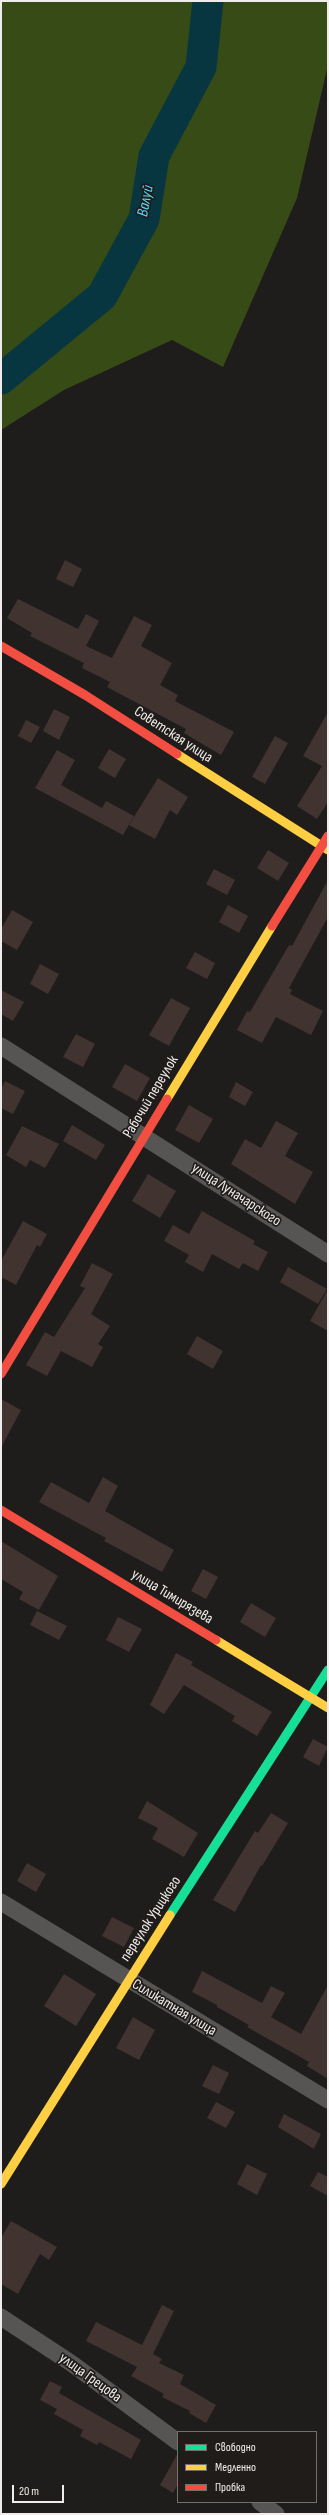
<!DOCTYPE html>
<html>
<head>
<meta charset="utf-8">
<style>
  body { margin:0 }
  #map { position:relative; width:329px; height:2515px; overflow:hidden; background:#1f1d1b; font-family:"Sofia Sans Condensed",sans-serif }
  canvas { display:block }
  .frame { position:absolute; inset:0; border:2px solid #efeceb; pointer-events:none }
  .legend { position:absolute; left:177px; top:2431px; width:140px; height:72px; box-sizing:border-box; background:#201c1a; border:1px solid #736f6e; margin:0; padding:5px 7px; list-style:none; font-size:12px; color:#efeceb }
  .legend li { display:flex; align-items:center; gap:8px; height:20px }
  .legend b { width:20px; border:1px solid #736f6e }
  .scale { position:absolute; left:12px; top:2485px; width:52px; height:18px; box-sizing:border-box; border:2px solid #efeceb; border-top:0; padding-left:5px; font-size:12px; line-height:14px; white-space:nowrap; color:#efeceb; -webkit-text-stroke:3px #201c1a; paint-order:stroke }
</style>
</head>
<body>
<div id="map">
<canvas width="329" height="2515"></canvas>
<div class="frame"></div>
<ul class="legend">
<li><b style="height:5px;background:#16e098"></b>Свободно</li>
<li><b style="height:5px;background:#ffcf43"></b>Медленно</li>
<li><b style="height:5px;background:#f24e42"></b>Пробка</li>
</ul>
<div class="scale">20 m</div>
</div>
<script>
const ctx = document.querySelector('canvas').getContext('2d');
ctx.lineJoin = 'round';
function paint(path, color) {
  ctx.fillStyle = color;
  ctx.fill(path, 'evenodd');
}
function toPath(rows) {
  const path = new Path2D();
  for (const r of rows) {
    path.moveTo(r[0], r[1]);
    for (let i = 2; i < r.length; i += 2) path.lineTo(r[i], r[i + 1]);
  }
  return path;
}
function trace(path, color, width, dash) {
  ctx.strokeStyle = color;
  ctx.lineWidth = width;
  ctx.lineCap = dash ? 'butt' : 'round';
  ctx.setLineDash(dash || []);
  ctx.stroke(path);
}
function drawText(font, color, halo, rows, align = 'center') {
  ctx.font = font + ' "Sofia Sans Condensed",sans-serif';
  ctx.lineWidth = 3.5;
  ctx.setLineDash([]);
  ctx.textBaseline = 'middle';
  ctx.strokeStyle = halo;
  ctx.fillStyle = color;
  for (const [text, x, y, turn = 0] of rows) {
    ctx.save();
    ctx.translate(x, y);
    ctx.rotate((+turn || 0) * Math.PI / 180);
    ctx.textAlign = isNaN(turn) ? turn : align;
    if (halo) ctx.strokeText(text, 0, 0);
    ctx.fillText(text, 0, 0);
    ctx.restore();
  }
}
paint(toPath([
  [1,1,328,1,328,65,297,198,223,367,172,340,64,390,1,430]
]), '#364b16');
trace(toPath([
  [1,379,102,296,144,219,154,156,201,67,208,1]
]), '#073641', 31);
paint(toPath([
  [65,560,82,569,73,587,56,579],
  [18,599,78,629,86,614,99,621,86,646,112,658,134,616,152,625,141,646,172,663,160,685,178,695,175,701,234,732,221,755,184,733,186,729,107,687,110,682,82,668,84,663,30,636,32,633,7,618],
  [54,709,70,717,59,740,43,731],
  [328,712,328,802,317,819,297,806,322,766,303,756],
  [26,720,40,727,31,743,18,736],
  [275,736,288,743,265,784,252,777],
  [109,749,126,759,115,778,98,768],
  [57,750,75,760,61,785,102,808,106,801,134,816,123,835,35,788],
  [158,778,188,797,177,815,170,810,155,839,129,825],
  [268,850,289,863,278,881,257,868],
  [214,869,235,880,227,895,206,884],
  [328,880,328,917,289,988,292,990,290,994,323,1011,311,1035,276,1017,262,1043,237,1030,247,1011,250,1012,289,945,292,946],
  [228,905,248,916,239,933,219,922],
  [12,910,33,922,17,950,1,941,1,929],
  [195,952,215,963,207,979,186,968],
  [40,964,59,974,48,994,30,984],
  [1,990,24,1002,13,1021,1,1014],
  [171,998,190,1008,169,1046,149,1035],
  [76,1034,95,1044,83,1067,63,1057],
  [125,1064,150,1078,137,1101,112,1087],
  [5,1081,25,1091,13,1114,1,1108,1,1089],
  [236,1082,253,1092,245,1106,229,1097],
  [189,1105,213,1119,199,1143,175,1130],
  [276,1121,298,1133,285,1156,313,1172,295,1204,231,1164,245,1139,261,1148],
  [72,1125,105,1145,96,1160,63,1141],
  [22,1126,59,1144,45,1168,30,1160,26,1167,6,1155],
  [148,1174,176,1191,160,1218,132,1201],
  [202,1211,255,1241,253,1244,268,1252,258,1271,243,1263,239,1269,212,1254,203,1272,185,1262,189,1255,164,1241,173,1225,189,1234],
  [23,1221,47,1234,40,1247,37,1245,16,1285,1,1277,1,1261],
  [92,1263,113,1274,91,1314,110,1326,98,1344,103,1347,92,1367,61,1351,47,1376,26,1365,45,1332,54,1337,85,1288,80,1286],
  [288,1267,327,1289,318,1304,280,1282],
  [328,1289,328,1331,310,1321],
  [197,1336,223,1351,213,1369,187,1354],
  [1,1399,21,1410,1,1448],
  [103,1477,118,1486,105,1511,174,1550,162,1572,104,1541,106,1538,39,1502,51,1482,89,1503],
  [1,1541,58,1576,39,1610,19,1599,23,1592,1,1579],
  [203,1569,218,1577,206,1599,191,1591],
  [251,1603,276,1618,265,1637,240,1622],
  [37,1611,67,1626,59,1640,30,1625],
  [118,1617,142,1629,129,1652,106,1640],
  [176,1653,193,1662,191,1665,272,1712,257,1736,232,1721,235,1716,184,1685,164,1714,150,1705],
  [313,1739,328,1747,319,1766,303,1757],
  [147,1801,198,1833,184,1857,152,1839,158,1828,138,1818],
  [271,1813,288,1823,262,1866,261,1865,235,1912,213,1900,255,1831,258,1833],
  [27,1863,46,1874,36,1892,17,1881],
  [112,1917,134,1928,124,1947,102,1936],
  [202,1971,262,2003,271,1986,285,1993,271,2017,301,2034,328,1985,328,2079,307,2066,309,2062,247,2027,249,2025,217,2007,217,2005,192,1992],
  [64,1974,96,1994,76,2026,44,2006],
  [133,2017,155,2030,139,2060,116,2048],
  [213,2065,229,2073,219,2094,202,2086],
  [216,2102,235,2112,226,2128,207,2118],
  [284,2114,321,2134,314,2149,278,2127],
  [247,2164,267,2174,257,2195,237,2184],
  [318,2172,328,2177,328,2196,310,2186],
  [11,2221,57,2247,49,2260,40,2254,18,2294,1,2284,1,2238],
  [162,2305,174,2311,153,2354,162,2359,159,2363,184,2375,180,2384,216,2405,206,2423,189,2413,190,2411,162,2397,164,2394,131,2376,137,2367,86,2341,96,2322,142,2345],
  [50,2381,62,2387,59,2393,141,2440,131,2459,99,2442,97,2445,80,2436,83,2430,54,2414,57,2409,40,2400],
  [178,2453,178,2484,173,2493,160,2485]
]), '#403330');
trace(toPath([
  [1,1046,328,1254],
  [1,1902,328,2100],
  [1,2317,71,2363,178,2442],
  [260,2502,276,2514]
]), '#565554', 17);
trace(toPath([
  [170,1915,328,1670]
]), '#16e098', 9);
trace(toPath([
  [177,754,328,850],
  [167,1099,272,926],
  [216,1640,328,1708],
  [1,2184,170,1915]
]), '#ffcf43', 9);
trace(toPath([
  [1,646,85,695,177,754],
  [272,926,328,836],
  [1,1374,167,1099],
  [1,1510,216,1640]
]), '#f24e42', 9);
drawText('15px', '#efeceb', '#201c1a', [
  ["Советская улица",173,735,33],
  ["Рабочий переулок",151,1097,-59],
  ["улица Луначарского",236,1195,33],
  ["улица Тимирязева",172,1597,31],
  ["переулок Урицкого",151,1919,-57],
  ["Силикатная улица",174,2008,31],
  ["улица Грецова",90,2378,36]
]);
drawText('italic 16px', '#59d8fb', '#201c1a', [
  ["Валуй",146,201,-79]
]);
</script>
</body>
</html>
